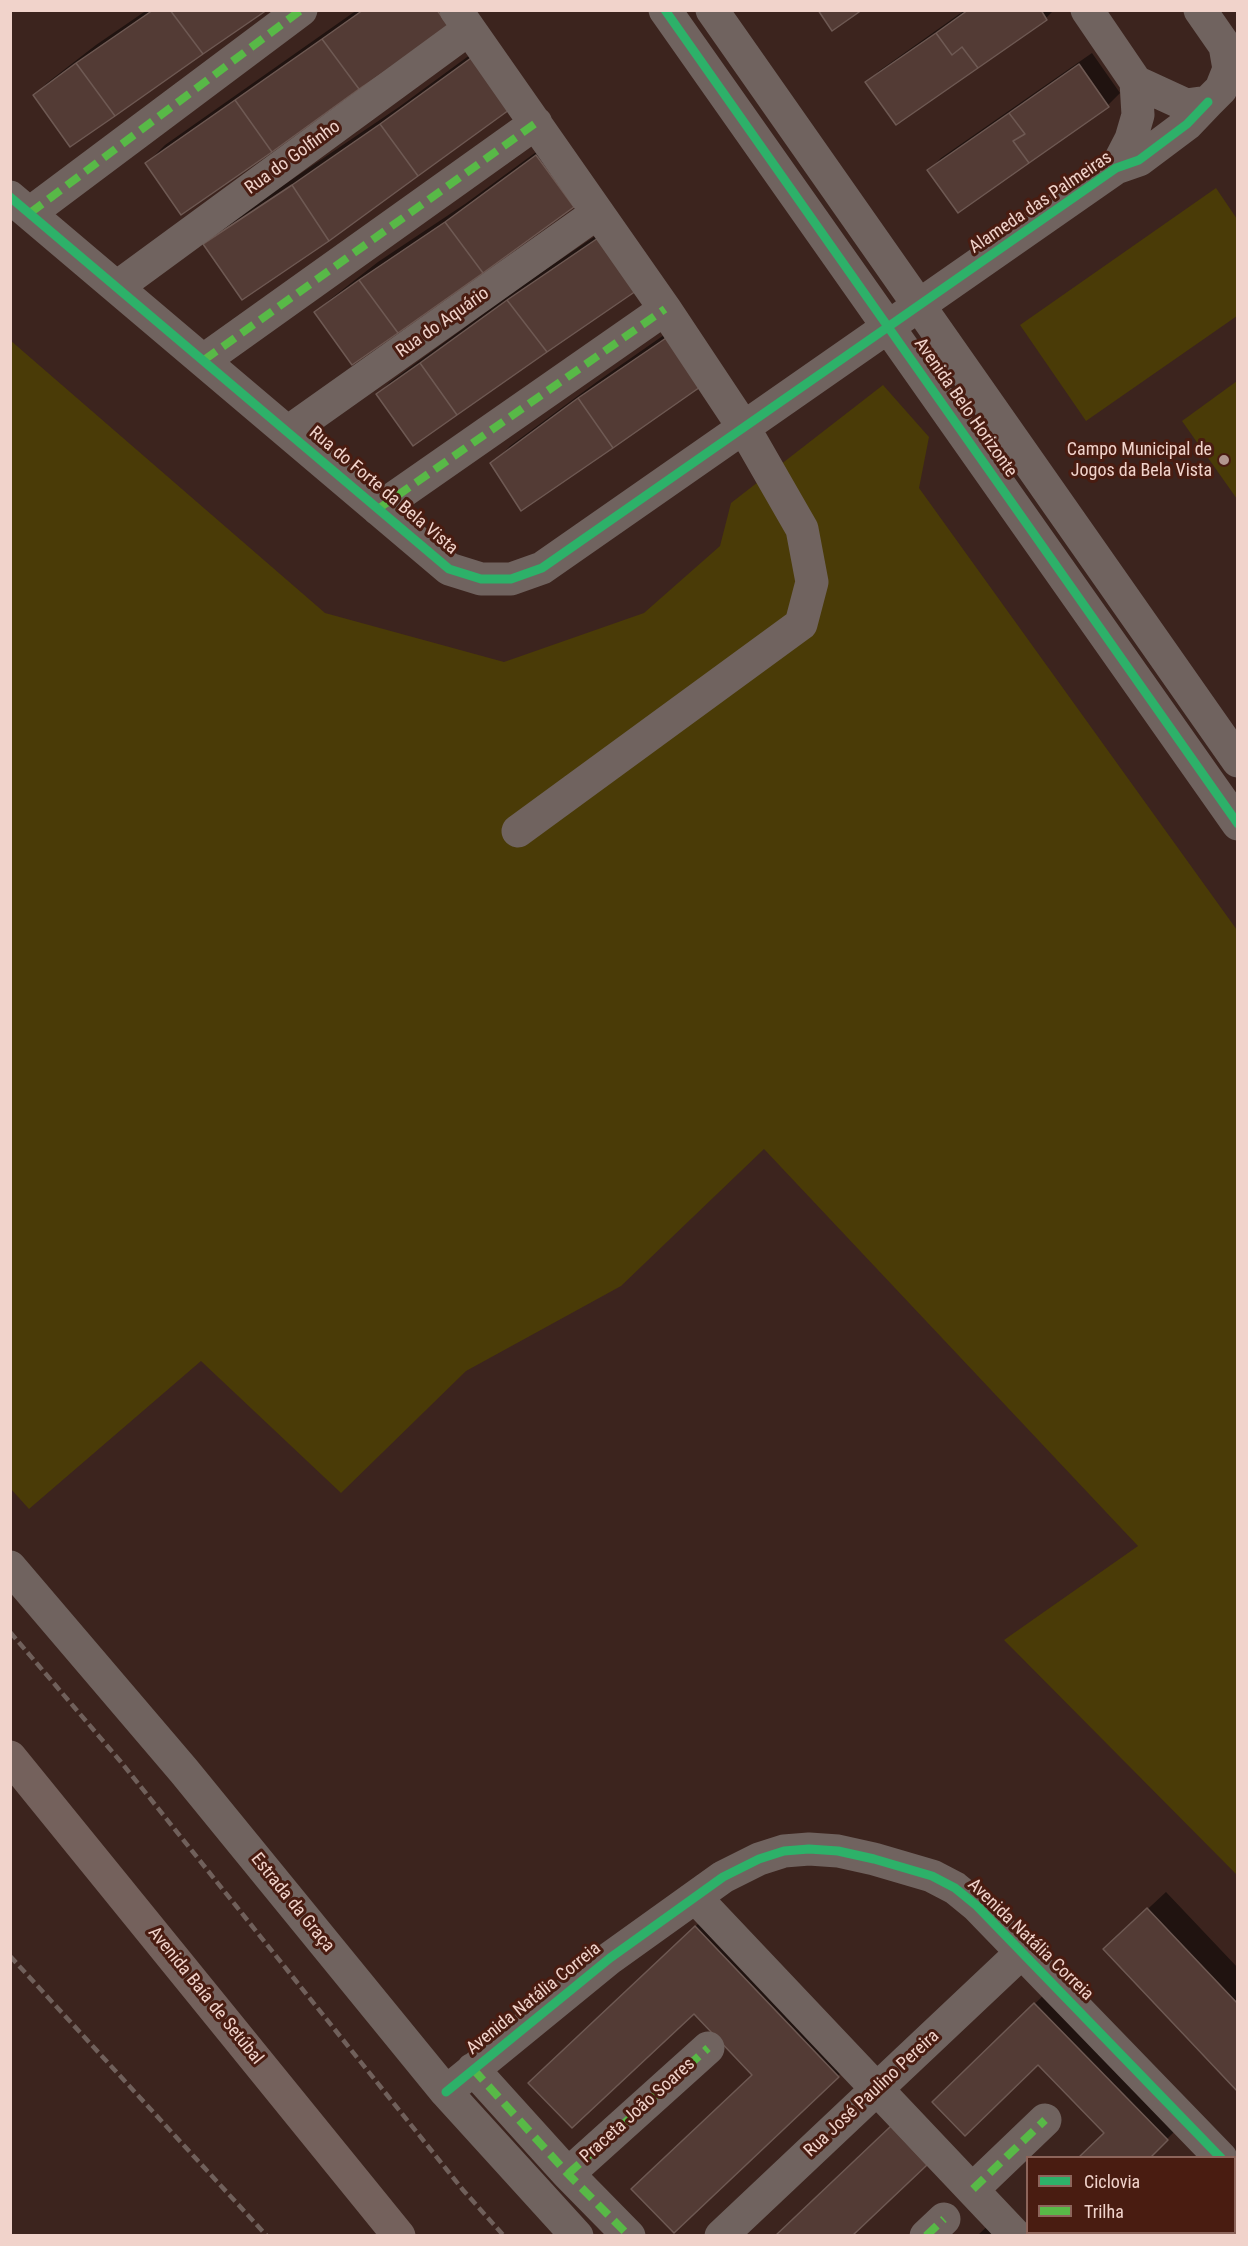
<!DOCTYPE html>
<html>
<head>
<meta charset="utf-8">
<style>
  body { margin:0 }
  #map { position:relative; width:1248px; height:2246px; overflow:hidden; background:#3c241e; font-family:"Roboto Condensed",sans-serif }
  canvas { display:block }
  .frame { position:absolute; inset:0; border:12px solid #f1d3cb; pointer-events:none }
  .legend { position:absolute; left:1026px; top:2156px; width:210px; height:78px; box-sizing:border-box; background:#491c11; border:2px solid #8c655b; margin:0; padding:8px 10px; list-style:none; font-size:18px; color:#f1d3cb }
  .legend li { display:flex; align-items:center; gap:12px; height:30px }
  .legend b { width:30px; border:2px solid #8c655b }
</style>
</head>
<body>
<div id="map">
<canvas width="1248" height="2246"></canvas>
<div class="frame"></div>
<ul class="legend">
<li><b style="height:8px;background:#2db169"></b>Ciclovia</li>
<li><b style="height:8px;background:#58b947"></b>Trilha</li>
</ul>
</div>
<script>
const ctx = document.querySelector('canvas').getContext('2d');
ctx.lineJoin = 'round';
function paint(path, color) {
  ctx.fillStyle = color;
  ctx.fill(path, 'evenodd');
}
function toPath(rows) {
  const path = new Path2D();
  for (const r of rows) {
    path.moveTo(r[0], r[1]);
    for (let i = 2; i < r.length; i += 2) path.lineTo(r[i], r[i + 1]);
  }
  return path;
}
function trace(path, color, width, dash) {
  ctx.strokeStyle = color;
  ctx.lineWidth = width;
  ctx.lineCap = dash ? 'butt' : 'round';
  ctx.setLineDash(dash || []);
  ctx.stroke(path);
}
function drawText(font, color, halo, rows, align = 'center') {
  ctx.font = font + ' "Roboto Condensed",sans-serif';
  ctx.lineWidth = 6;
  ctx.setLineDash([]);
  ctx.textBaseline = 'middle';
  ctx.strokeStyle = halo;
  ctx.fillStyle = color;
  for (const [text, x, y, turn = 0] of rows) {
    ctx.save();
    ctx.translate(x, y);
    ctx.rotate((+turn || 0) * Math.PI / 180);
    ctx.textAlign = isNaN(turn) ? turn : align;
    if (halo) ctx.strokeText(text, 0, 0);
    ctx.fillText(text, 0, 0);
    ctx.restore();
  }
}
paint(toPath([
  [1216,188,1237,219,1237,316,1086,421,1020,325],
  [10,340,325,613,504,662,644,613,720,546,731,503,883,385,929,437,919,488,1237,930,1237,1875,1004,1640,1138,1546,764,1149,621,1286,466,1371,341,1493,201,1361,29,1509,11,1489],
  [1237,381,1237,499,1182,421]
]), '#4a3b07');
paint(toPath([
  [147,10,265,10,35,95,47,83,96,45],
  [357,10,465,10,147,163,165,145],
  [965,10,1054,10,1046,18,896,123,867,83,879,71],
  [489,41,508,108,205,244,223,226,399,107],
  [1092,53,1120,93,1108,105,958,211,929,170,941,158],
  [554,139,591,188,316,313,328,301,378,262,465,204],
  [616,222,653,271,378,394,390,382,527,282],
  [687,319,702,384,492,464,510,446,598,381],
  [1166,1892,1238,1968,1238,2090,1123,1932],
  [714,1909,855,2058,838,2076,753,2074,694,2012,548,2065],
  [1053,1986,1185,2121,1148,2158,1106,2132,1038,2063,934,2102],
  [1000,2214,1020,2236,977,2236]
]), '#0007');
const building = toPath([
  [153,10,170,10,203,54,115,116,76,63,153,10],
  [170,10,267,10,203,54,170,10],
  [363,10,437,10,450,28,359,89,322,39,363,10],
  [818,10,862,10,832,31,818,10],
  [968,10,1041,10,1047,20,978,68,962,47,952,55,936,33,968,10],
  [936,33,952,55,962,47,978,68,896,125,865,82,936,33],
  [322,39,359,89,272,152,235,100,322,39],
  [471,58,509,110,418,176,380,124,471,58],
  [76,63,115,116,70,147,33,95,76,63],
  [1079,64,1109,107,1029,163,1013,141,1025,134,1009,113,1079,64],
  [235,100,272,152,181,215,145,163,235,100],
  [1009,113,1025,134,1013,141,1029,163,958,213,927,170,1009,113],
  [380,124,418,176,329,241,292,185,380,124],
  [536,155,574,207,483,273,445,222,536,155],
  [292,185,329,241,242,300,203,244,292,185],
  [445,222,483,273,398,333,359,280,445,222],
  [598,238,636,291,547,352,507,300,598,238],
  [359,280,398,333,352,365,314,312,359,280],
  [507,300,547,352,457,415,420,363,507,300],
  [669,336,703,385,613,448,578,398,669,336],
  [420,363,457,415,413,446,376,394,420,363],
  [578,398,613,448,521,511,490,463,578,398],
  [1147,1908,1238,2004,1238,2092,1103,1949,1147,1908],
  [695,1926,839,2077,674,2233,631,2189,752,2075,694,2014,572,2128,528,2083,695,1926],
  [1034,2003,1168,2140,1150,2158,1078,2158,1104,2133,1038,2065,965,2136,932,2102,1034,2003],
  [891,2126,927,2165,852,2236,775,2236,891,2126],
  [1238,2224,1238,2236,1226,2236,1229,2232,1234,2232,1234,2227,1238,2224],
  [1050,2232,1073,2232,1070,2236,1053,2236,1050,2232]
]);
paint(building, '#533b35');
trace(building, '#6e5953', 1.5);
trace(toPath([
  [456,10,665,309,744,428,802,529,812,582,801,624,518,831],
  [665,10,1238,824],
  [712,10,1238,761],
  [1087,10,1136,82,1186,105,1208,102,1221,89,1229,69,1225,46,1200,10],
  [1116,168,1131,139,1138,115,1136,82],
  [10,197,449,569,481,579,511,579,542,568,1116,168,1139,160,1187,124,1208,102],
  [30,213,301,10],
  [117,287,469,29],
  [204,360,536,123],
  [288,432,597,213],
  [378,509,665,309],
  [10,1567,184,1771,446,2092,577,2236],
  [695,1897,1016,2236],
  [473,2069,568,2174,629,2236],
  [446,2092,610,1958,723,1877,759,1859,784,1851,809,1849,838,1851,874,1859,932,1876,955,1888,977,1906,1221,2158],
  [568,2174,708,2048],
  [973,2189,1045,2120],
  [721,2236,1022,1952],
  [926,2236,944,2219],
  [1134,2236,1137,2232]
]), '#70635f', 33);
trace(toPath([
  [10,1757,399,2236]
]), '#74615c', 33);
trace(toPath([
  [10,1632,121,1762,463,2190,504,2236],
  [10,1956,267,2236]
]), '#70605b', 4.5, [9, 4.5]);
trace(toPath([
  [30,213,301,10],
  [204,360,536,123],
  [378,509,665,309],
  [473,2069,568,2174,629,2236],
  [568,2174,708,2048],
  [973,2189,1045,2120],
  [926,2236,944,2219]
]), '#58b947', 8, [15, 8]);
trace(toPath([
  [665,10,1238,824],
  [10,197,449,569,481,579,511,579,542,568,1116,168,1139,160,1187,124,1208,102],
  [446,2092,610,1958,723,1877,759,1859,784,1851,809,1849,838,1851,874,1859,932,1876,955,1888,977,1906,1221,2158]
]), '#2db169', 9);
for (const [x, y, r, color] of [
  [1224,460,6,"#b2968e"]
]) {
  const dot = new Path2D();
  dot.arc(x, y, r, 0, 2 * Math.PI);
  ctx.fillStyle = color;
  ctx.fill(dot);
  trace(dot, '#491c11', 2);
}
drawText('18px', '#f1d3cb', '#491c11', [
  ["Rua do Golfinho",293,158,-36],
  ["Alameda das Palmeiras",1041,203,-34],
  ["Rua do Aquário",443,323,-35],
  ["Avenida Belo Horizonte",965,408,55],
  ["Rua do Forte da Bela Vista",383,491,40],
  ["Estrada da Graça",292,1903,51],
  ["Avenida Natália Correia",1030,1940,44],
  ["Avenida Baía de Setúbal",205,1996,51],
  ["Avenida Natália Correia",534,1999,-39],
  ["Rua José Paulino Pereira",872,2094,-43],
  ["Praceta João Soares",638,2111,-42]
]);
drawText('18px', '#f1d3cb', '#491c11', [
  ["Campo Municipal de",1212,450],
  ["Jogos da Bela Vista",1212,471]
], 'right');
</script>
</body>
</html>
